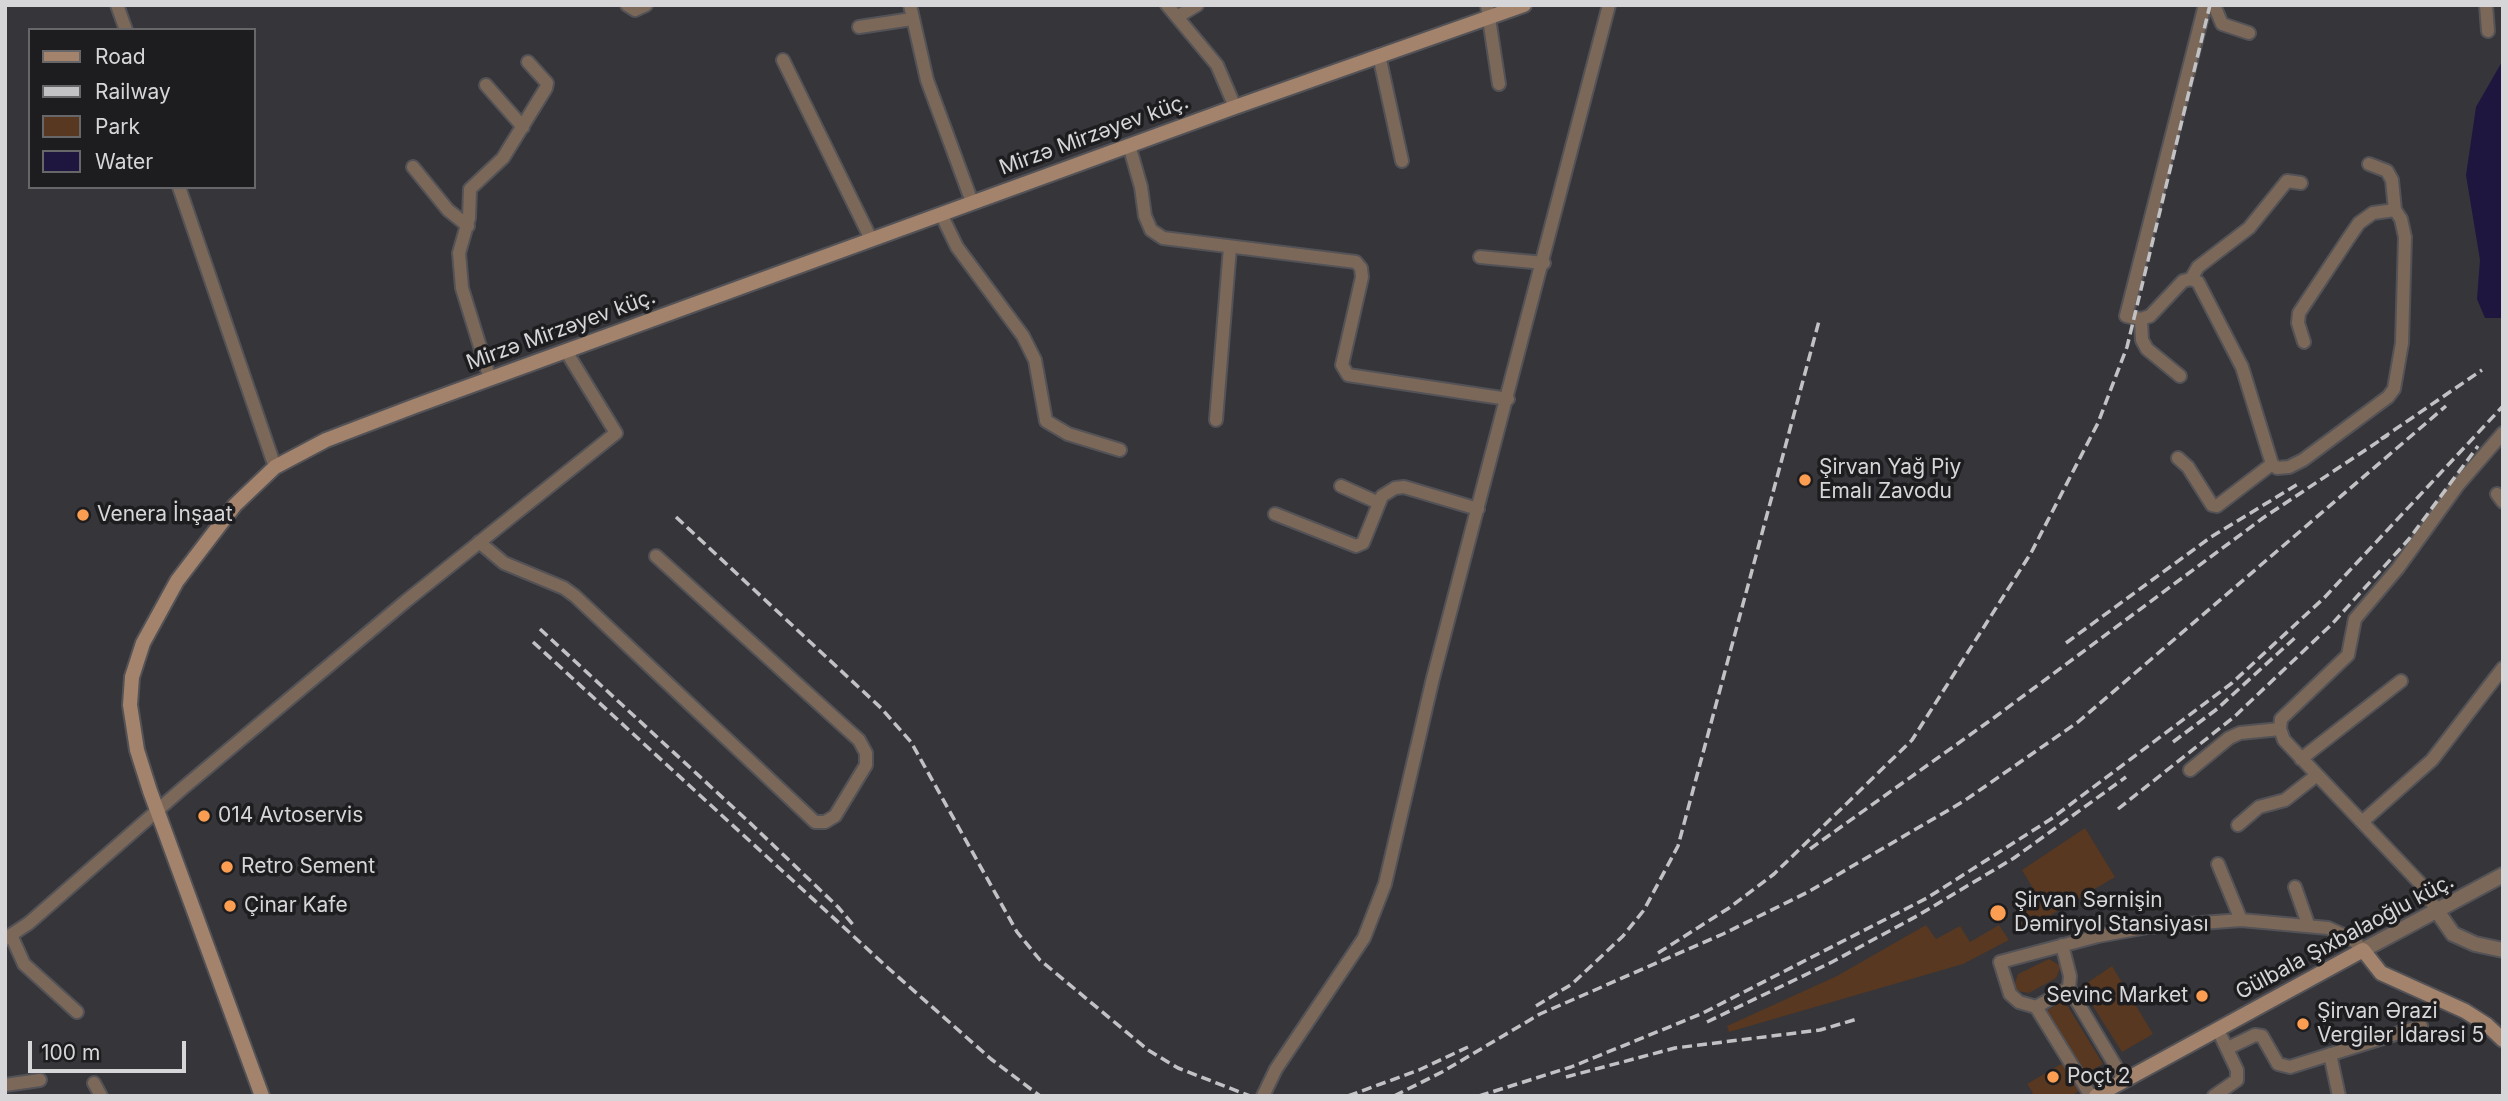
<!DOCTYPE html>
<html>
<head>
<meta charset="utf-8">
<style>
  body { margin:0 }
  #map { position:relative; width:2508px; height:1101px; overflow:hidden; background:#35353a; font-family:Inter,sans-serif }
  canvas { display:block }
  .frame { position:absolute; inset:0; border:7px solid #d6d6d9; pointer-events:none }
  .legend { position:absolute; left:28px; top:28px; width:228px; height:161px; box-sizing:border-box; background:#1d1d1f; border:2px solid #676769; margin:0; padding:9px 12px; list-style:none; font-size:21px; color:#d6d6d9 }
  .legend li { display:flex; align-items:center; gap:14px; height:35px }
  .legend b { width:35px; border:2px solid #676769 }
  .scale { position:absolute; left:28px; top:1041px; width:158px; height:32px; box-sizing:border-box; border:4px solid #d6d6d9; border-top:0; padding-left:9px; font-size:21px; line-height:24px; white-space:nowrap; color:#d6d6d9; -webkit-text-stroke:5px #1d1d1f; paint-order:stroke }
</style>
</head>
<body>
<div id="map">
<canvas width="2508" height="1101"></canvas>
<div class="frame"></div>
<ul class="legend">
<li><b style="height:9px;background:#a3836c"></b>Road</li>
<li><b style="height:9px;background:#c2c2c5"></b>Railway</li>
<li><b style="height:19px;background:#583820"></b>Park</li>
<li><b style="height:19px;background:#1f163f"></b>Water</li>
</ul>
<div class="scale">100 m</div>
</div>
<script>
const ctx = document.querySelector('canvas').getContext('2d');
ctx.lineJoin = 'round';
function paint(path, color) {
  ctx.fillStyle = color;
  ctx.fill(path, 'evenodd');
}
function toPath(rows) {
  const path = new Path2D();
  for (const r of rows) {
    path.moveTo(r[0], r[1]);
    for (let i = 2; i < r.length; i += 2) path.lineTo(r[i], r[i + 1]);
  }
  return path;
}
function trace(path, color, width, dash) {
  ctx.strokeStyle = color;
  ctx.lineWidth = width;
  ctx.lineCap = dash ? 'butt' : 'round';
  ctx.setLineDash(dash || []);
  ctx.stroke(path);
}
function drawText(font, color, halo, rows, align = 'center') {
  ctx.font = font + ' Inter,sans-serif';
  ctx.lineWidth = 7;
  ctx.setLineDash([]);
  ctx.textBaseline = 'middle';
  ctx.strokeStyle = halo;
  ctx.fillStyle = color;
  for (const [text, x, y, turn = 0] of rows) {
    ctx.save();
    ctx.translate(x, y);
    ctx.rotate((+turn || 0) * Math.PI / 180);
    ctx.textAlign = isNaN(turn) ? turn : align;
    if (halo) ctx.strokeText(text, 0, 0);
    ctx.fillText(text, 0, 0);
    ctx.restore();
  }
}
paint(toPath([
  [2085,828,2115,877,2024,931,2015,915,2040,900,2022,870],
  [1926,925,1936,939,1960,926,1970,942,1999,925,2009,940,1963,964,1729,1032,1727,1026,1837,976],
  [2049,959,2061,966,2056,978,2029,993,2017,991,2014,986,2018,974],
  [2112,966,2153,1034,2122,1052,2081,987],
  [2064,1000,2103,1064,2085,1074,2046,1011],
  [2063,1063,2079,1091,2071,1096,2029,1096,2033,1093,2027,1084]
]), '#583820');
paint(toPath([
  [2503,60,2503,318,2485,318,2477,299,2480,260,2466,175,2476,107]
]), '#1f163f');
const minor = toPath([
  [117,5,126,30],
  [627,5,635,10,646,5],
  [910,5,927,80,972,202],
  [1167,5,1217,65,1235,107],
  [1487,5,1499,84],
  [2205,5,2126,316,2141,319,2150,316,2183,281,2191,279,2198,282,2242,367,2272,464,2277,468,2289,467,2303,460,2388,397,2394,389,2402,343,2405,237,2401,219,2395,210,2373,213,2359,223,2348,239,2299,313,2298,323,2304,342],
  [2214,5,2222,24,2249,33],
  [2486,5,2488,31],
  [1177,17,1197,5],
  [859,27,912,19],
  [1379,55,1402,161],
  [783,60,871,239],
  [486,85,523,127],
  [1129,145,1141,187,1145,216,1151,230,1163,238,1356,262,1361,268,1362,277,1342,365,1348,375,1508,399],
  [2369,164,2387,171,2392,180,2395,210],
  [413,167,448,210,468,226],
  [179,187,275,467],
  [941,214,957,247,1023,336,1035,360,1046,421,1068,434,1120,450],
  [1480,257,1544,263],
  [2191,279,2198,267,2249,228,2287,181,2301,183],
  [2141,319,2142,340,2147,349,2180,376],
  [490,379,462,288,459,253,469,218,470,189,503,158,546,88,547,83,528,62],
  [1216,420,1230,247],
  [2178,458,2188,467,2212,505,2217,506,2272,464],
  [1341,486,1379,503],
  [2497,494,2503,502],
  [1275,514,1356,546,1363,543,1382,496,1395,488,1404,487,1478,509],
  [479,542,504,563,564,588,575,596,815,822,825,822,835,816,866,765,866,753,859,740,656,556],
  [2301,759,2401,681],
  [2190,770,2229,738,2240,733,2280,729],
  [2362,822,2432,760,2503,668],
  [2238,825,2259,807,2285,800,2317,775],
  [2218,864,2241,920],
  [2295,887,2308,924],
  [2437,911,2419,882,2284,740,2280,729,2281,719,2348,655,2355,619,2398,568,2458,485,2503,433],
  [11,935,24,964,77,1012],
  [5,939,29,923,183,788,406,601,616,433,566,351],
  [2062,945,2070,976,2069,988,2124,1080],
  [2036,1007,2069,988],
  [2228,1048,2255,1035,2262,1036,2278,1064,2290,1067,2421,1026],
  [2330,1054,2339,1096],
  [94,1083,101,1096],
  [5,1085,40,1080],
  [1263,1096,1276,1069,1364,938,1385,884,1433,678,1609,5],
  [2091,1096,2036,1007,2019,1002,2010,994,2000,962,2098,936,2148,927,2241,920,2328,928,2352,939,2363,950],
  [2214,1096,2237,1080,2237,1070,2218,1030]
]);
const tertiary = toPath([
  [2437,911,2453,934,2475,944,2503,950],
  [2363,950,2503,875]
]);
const secondary = toPath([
  [262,1096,150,791,137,750,130,705,132,677,143,643,177,581,235,505,275,467,326,440,415,406,1235,107,1524,5],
  [2096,1096,2363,950,2381,973,2465,1011,2487,1025,2503,1040]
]);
trace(minor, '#525257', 16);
trace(tertiary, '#525257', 18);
trace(secondary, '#525257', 18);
trace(minor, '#7c6859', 12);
trace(tertiary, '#7c6859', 14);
trace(secondary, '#a3836c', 14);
trace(toPath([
  [2381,439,2482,370],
  [676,517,881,708,911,742,1017,932,1040,960,1148,1050,1178,1068,1250,1096],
  [540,629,749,822,838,907,855,927],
  [533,642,887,967,991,1059,1040,1096],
  [2066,643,2211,537,2298,484],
  [2173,742,2217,709,2298,635],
  [2118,809,2234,717,2332,624,2409,539,2478,446],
  [1810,849,1995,717,2263,518,2388,435],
  [1658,953,1729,908,1774,874,1912,740,2031,553,2098,423,2127,347,2210,5],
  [1536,1006,1572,984,1623,936,1644,910,1678,846,1819,321],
  [1707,1022,1832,962,1917,916,2014,858,2126,777],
  [1566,1077,1675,1048,1820,1030,1857,1019],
  [1348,1096,1419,1070,1468,1047],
  [1394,1096,1442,1072,1540,1014,1723,934,1808,892,1964,801,2078,722,2446,406],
  [1479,1096,1571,1067,1701,1014,1927,898,2051,819,2232,683,2324,598,2503,406]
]), '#c2c2c5', 3.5, [10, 5]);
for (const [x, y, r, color] of [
  [1805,480,7,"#fc9e52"],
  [83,515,7,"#fc9e52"],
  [204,816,7,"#fc9e52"],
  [227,867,7,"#fc9e52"],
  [230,906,7,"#fc9e52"],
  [1998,913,9,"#fc9e52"],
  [2202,996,7,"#fc9e52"],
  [2303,1024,7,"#fc9e52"],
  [2053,1077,7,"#fc9e52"]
]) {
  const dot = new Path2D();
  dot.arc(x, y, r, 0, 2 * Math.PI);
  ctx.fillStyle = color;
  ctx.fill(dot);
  trace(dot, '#1d1d1f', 2.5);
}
drawText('21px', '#d6d6d9', '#1d1d1f', [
  ["Mirzə Mirzəyev küç.",1094,135,-20],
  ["Mirzə Mirzəyev küç.",561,330,-20],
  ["Gülbala Şıxbalaoğlu küç.",2345,937,-28]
]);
drawText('21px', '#d6d6d9', '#1d1d1f', [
  ["Şirvan Yağ Piy",1819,468],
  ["Emalı Zavodu",1819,492],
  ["Venera İnşaat",97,515],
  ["014 Avtoservis",218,816],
  ["Retro Sement",241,867],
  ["Şirvan Sərnişin",2014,901],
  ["Dəmiryol Stansiyası",2014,925],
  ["Çinar Kafe",244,906],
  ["Sevinc Market",2188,996,"right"],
  ["Şirvan Ərazi",2317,1012],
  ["Vergilər İdarəsi 5",2317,1036],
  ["Poçt 2",2067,1077]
], 'left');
</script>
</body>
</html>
